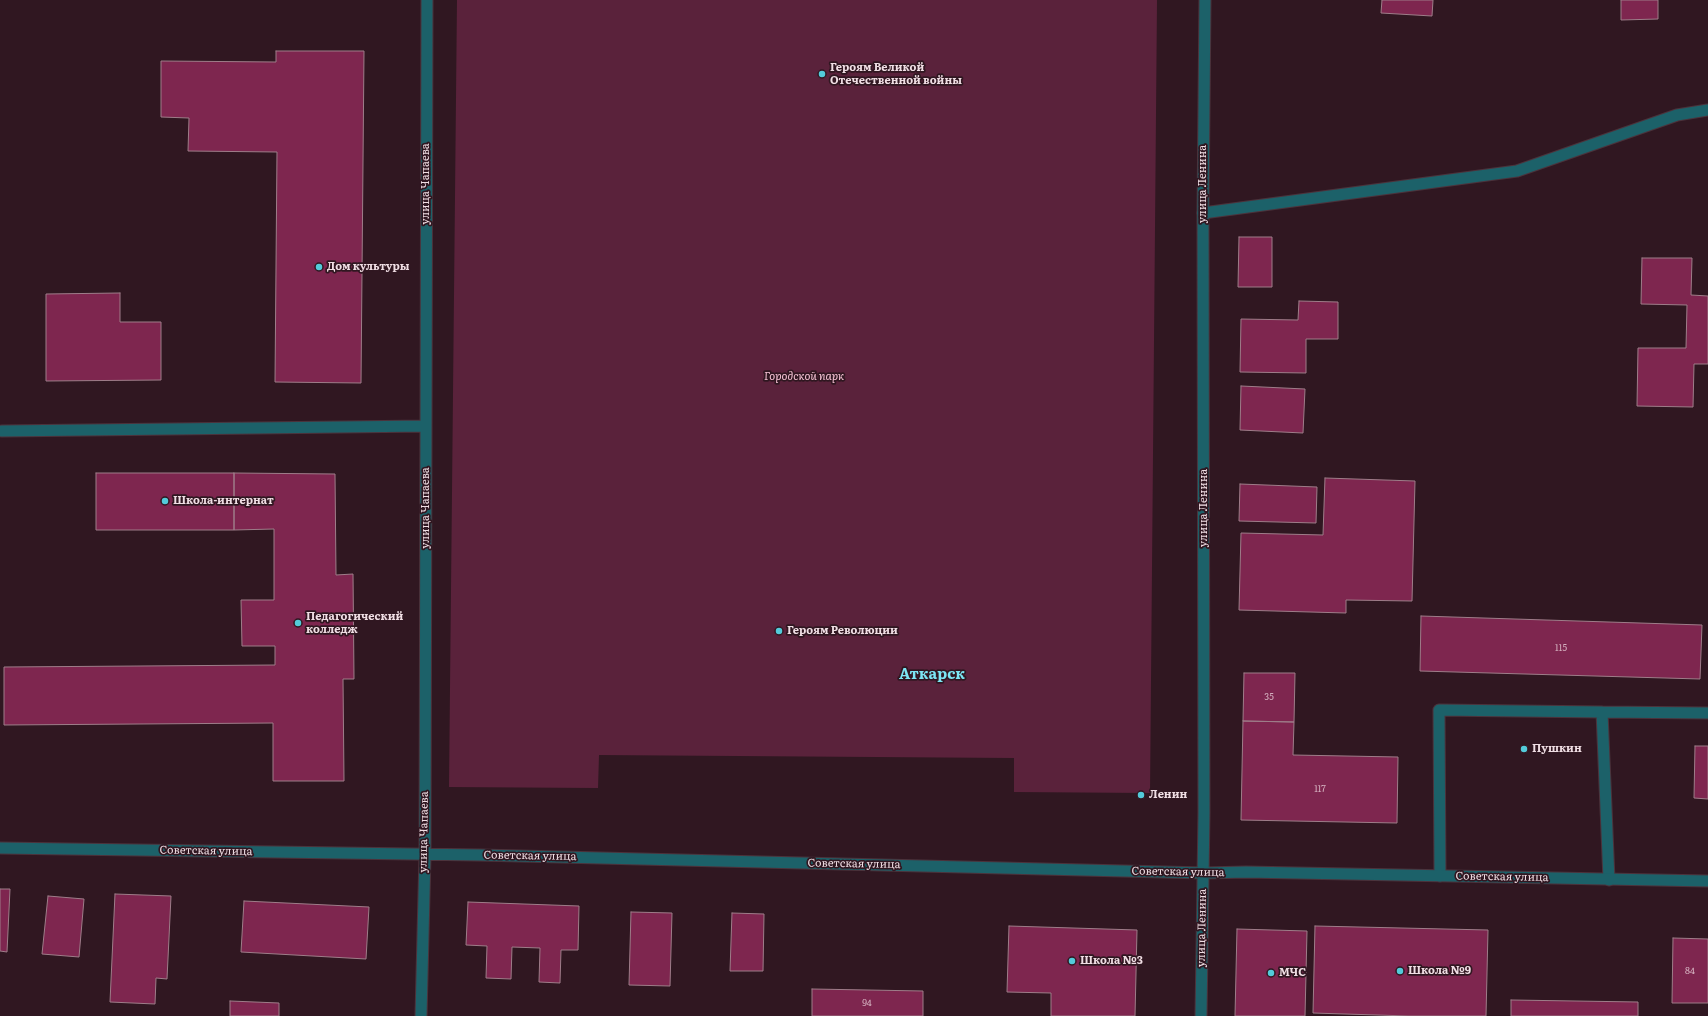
<!DOCTYPE html>
<html>
<head>
<meta charset="utf-8">
<style>
  body { margin:0 }
  canvas { display:block; background:#301721 }
</style>
</head>
<body>
<canvas width="1708" height="1016"></canvas>
<script>
const ctx = document.querySelector('canvas').getContext('2d');
ctx.lineJoin = 'round';
function paint(path, color) {
  ctx.fillStyle = color;
  ctx.fill(path, 'evenodd');
}
function toPath(rows) {
  const path = new Path2D();
  for (const r of rows) {
    path.moveTo(r[0], r[1]);
    for (let i = 2; i < r.length; i += 2) path.lineTo(r[i], r[i + 1]);
  }
  return path;
}
function trace(path, color, width, dash) {
  ctx.strokeStyle = color;
  ctx.lineWidth = width;
  ctx.lineCap = dash ? 'butt' : 'round';
  ctx.setLineDash(dash || []);
  ctx.stroke(path);
}
function drawText(font, color, halo, rows, align = 'center') {
  ctx.font = font + ' Literata,serif';
  ctx.lineWidth = 3.5;
  ctx.setLineDash([]);
  ctx.textBaseline = 'middle';
  ctx.strokeStyle = halo;
  ctx.fillStyle = color;
  for (const [text, x, y, turn = 0] of rows) {
    ctx.save();
    ctx.translate(x, y);
    ctx.rotate((+turn || 0) * Math.PI / 180);
    ctx.textAlign = isNaN(turn) ? turn : align;
    if (halo) ctx.strokeText(text, 0, 0);
    ctx.fillText(text, 0, 0);
    ctx.restore();
  }
}
paint(toPath([
  [457,0,1157,0,1150,793,1014,792,1014,758,599,755,598,788,449,787]
]), '#5a223b');
const building = toPath([
  [1382,0,1433,0,1432,16,1381,13,1382,0],
  [1621,0,1658,0,1658,19,1621,20,1621,0],
  [276,51,364,51,361,383,275,382,277,152,188,151,189,118,161,117,161,61,276,62,276,51],
  [1239,237,1272,237,1272,287,1238,287,1239,237],
  [1642,258,1692,258,1691,295,1708,296,1708,364,1694,364,1693,407,1637,406,1638,348,1686,348,1687,305,1641,304,1642,258],
  [120,293,120,322,161,322,161,380,46,381,46,294,120,293],
  [1299,301,1338,302,1338,339,1306,339,1306,373,1240,372,1241,319,1298,320,1299,301],
  [1241,386,1305,389,1303,433,1240,430,1241,386],
  [96,473,234,473,234,530,96,530,96,473],
  [234,473,335,474,336,575,353,574,354,679,343,679,344,781,273,781,273,723,4,725,4,667,275,665,275,646,242,646,241,600,274,600,274,529,234,530,234,473],
  [1325,478,1415,481,1412,601,1346,600,1346,613,1239,610,1241,533,1323,535,1325,478],
  [1240,484,1317,487,1316,523,1239,521,1240,484],
  [1421,616,1702,625,1700,679,1420,671,1421,616],
  [1244,673,1295,673,1294,722,1243,721,1244,673],
  [1243,721,1294,722,1293,755,1398,757,1397,823,1241,820,1243,721],
  [1695,746,1708,746,1708,799,1694,798,1695,746],
  [0,889,10,889,7,952,0,951,0,889],
  [115,894,171,896,167,979,156,978,155,1004,110,1002,115,894],
  [48,896,84,899,79,957,42,954,48,896],
  [244,901,369,907,366,959,241,952,244,901],
  [468,902,579,906,578,950,561,950,560,983,539,982,540,948,512,947,511,979,486,978,487,946,466,945,468,902],
  [631,912,672,913,670,986,629,985,631,912],
  [732,913,764,914,763,971,730,971,732,913],
  [1009,926,1137,930,1135,1016,1051,1016,1051,993,1007,992,1009,926],
  [1315,926,1488,930,1486,1016,1409,1016,1313,1013,1315,926],
  [1237,929,1307,931,1305,1016,1235,1016,1237,929],
  [1673,938,1708,939,1708,1003,1672,1003,1673,938],
  [812,989,923,991,923,1016,812,1016,812,989],
  [1511,1000,1638,1002,1638,1016,1511,1016,1511,1000],
  [230,1001,279,1003,279,1016,230,1016,230,1001]
]);
paint(building, '#7e264f');
trace(building, '#9e7d89', 1);
const service = toPath([
  [1203,213,1517,171,1677,115,1708,110],
  [1440,876,1439,710,1602,712],
  [1609,880,1602,712,1708,713]
]);
const minor = toPath([
  [2,431,426,426],
  [0,848,480,855,1204,873,1246,872,1708,881],
  [421,1016,425,855,427,0],
  [1201,1016,1204,812,1203,213,1205,0]
]);
trace(service, '#4b333c', 13);
trace(minor, '#4b333c', 13);
trace(service, '#1c6169', 11);
trace(minor, '#1c6169', 11);
for (const [x, y, r, color] of [
  [822,74,4,"#53cbda"],
  [319,267,4,"#53cbda"],
  [165,501,4,"#53cbda"],
  [298,623,4,"#53cbda"],
  [779,631,4,"#53cbda"],
  [1524,749,4,"#53cbda"],
  [1141,795,4,"#53cbda"],
  [1072,961,4,"#53cbda"],
  [1400,971,4,"#53cbda"],
  [1271,973,4,"#53cbda"]
]) {
  const dot = new Path2D();
  dot.arc(x, y, r, 0, 2 * Math.PI);
  ctx.fillStyle = color;
  ctx.fill(dot);
  trace(dot, '#301721', 1.5);
}
drawText('9px', '#d4b0bf', null, [
  ["115",1561,648],
  ["35",1269,697],
  ["117",1320,789],
  ["84",1690,971],
  ["94",867,1003]
]);
drawText('bold 11px', '#f0dee4', '#301721', [
  ["Героям Великой",830,68],
  ["Отечественной войны",830,81],
  ["Дом культуры",327,267],
  ["Школа-интернат",173,501],
  ["Педагогический",306,617],
  ["колледж",306,630],
  ["Героям Революции",787,631],
  ["Пушкин",1532,749],
  ["Ленин",1149,795],
  ["Школа №3",1080,961],
  ["Школа №9",1408,971],
  ["МЧС",1279,973]
], 'left');
drawText('11px', '#f0dee4', '#301721', [
  ["улица Чапаева",426,184,-90],
  ["улица Ленина",1203,184,-90],
  ["улица Чапаева",426,508,-90],
  ["улица Ленина",1204,508,-90],
  ["улица Чапаева",424,832,-89],
  ["Советская улица",206,851,1],
  ["Советская улица",530,856,1],
  ["Советская улица",854,864,1],
  ["Советская улица",1178,872,1],
  ["Советская улица",1502,877,1],
  ["улица Ленина",1202,928,-89]
]);
drawText('italic 11px', '#f4c1d3', '#301721', [
  ["Городской парк",804,377]
]);
drawText('bold 15px', '#7ce6f4', '#301721', [
  ["Аткарск",932,675]
]);
</script>
</body>
</html>
